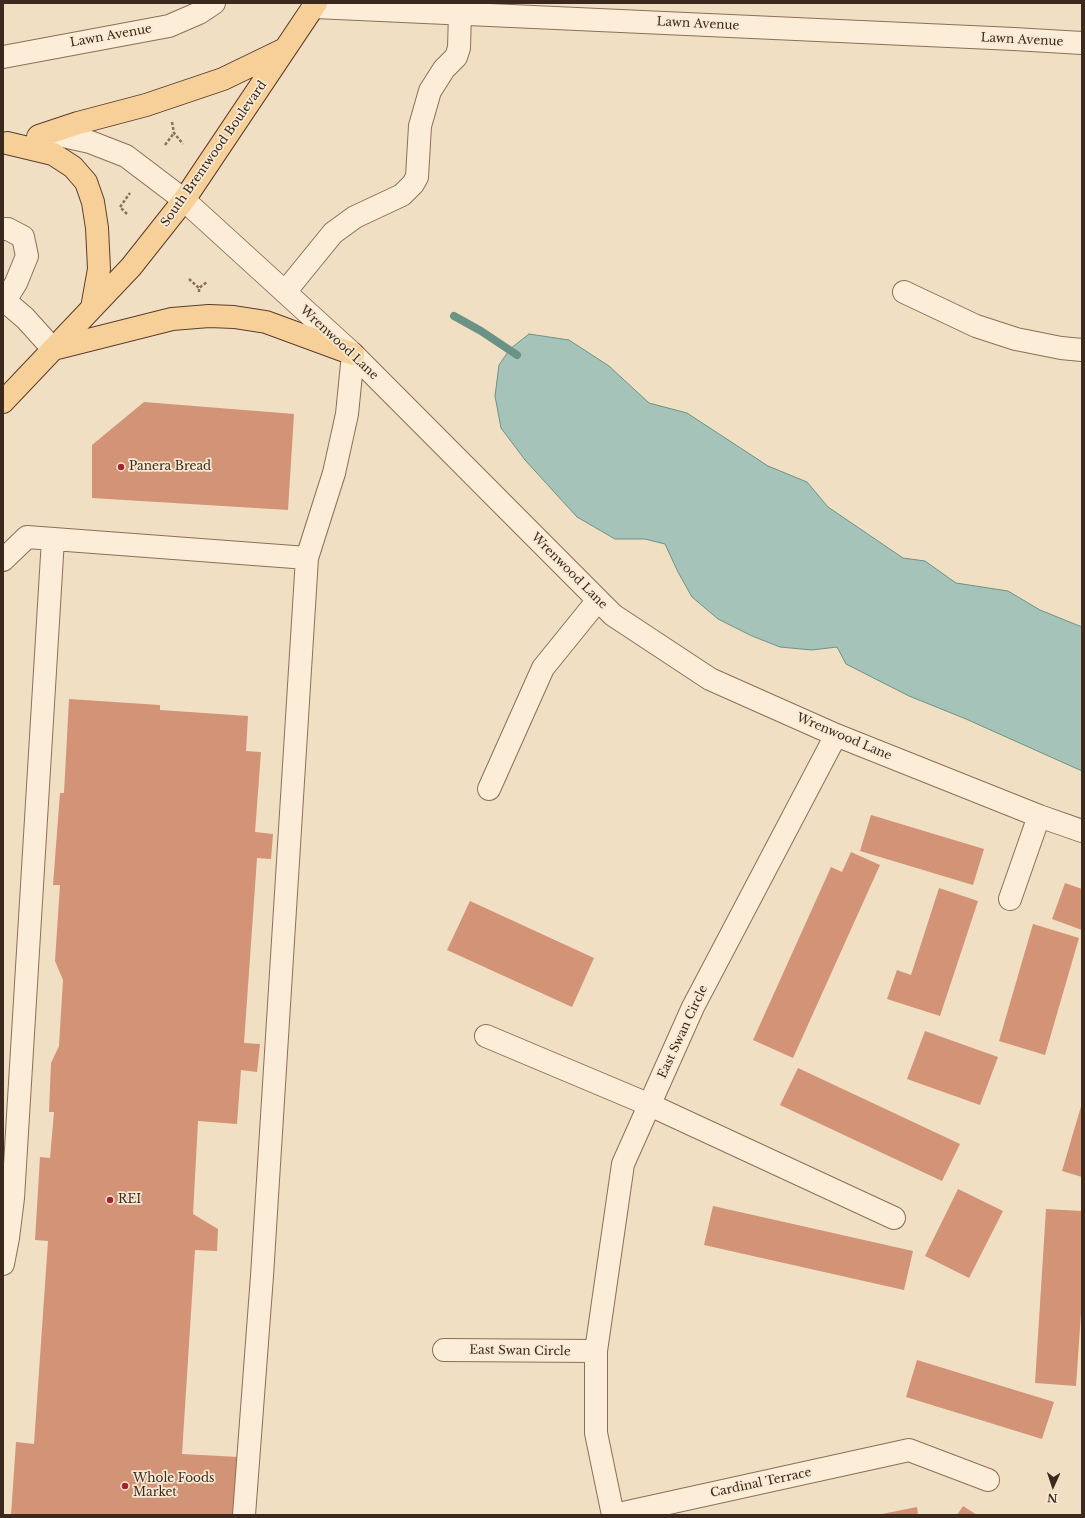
<!DOCTYPE html>
<html>
<head>
<meta charset="utf-8">
<style>
  body { margin:0 }
  #map { position:relative; width:1085px; height:1518px; overflow:hidden; background:#f1dfc3; font-family:"Libre Baskerville",serif }
  canvas { display:block }
  .frame { position:absolute; inset:0; border:4px solid #3b291d; pointer-events:none }
  .north { position:absolute; left:1033px; top:1466px; width:40px; height:40px; -webkit-text-stroke:3px #f8e9d3; paint-order:stroke; rotate:183deg; font-size:11px; font-weight:700; line-height:16px; text-align:center; color:#3b291d }
  .north::after { content:''; display:block; margin:auto; width:14px; height:18px; background:#3b291d; clip-path:polygon(50% 0,100% 100%,50% 72%,0 100%) }
</style>
</head>
<body>
<div id="map">
<canvas width="1085" height="1518"></canvas>
<div class="frame"></div>
<div class="north">N</div>
</div>
<script>
const ctx = document.querySelector('canvas').getContext('2d');
ctx.lineJoin = 'round';
function paint(path, color) {
  ctx.fillStyle = color;
  ctx.fill(path, 'evenodd');
}
function toPath(rows) {
  const path = new Path2D();
  for (const r of rows) {
    path.moveTo(r[0], r[1]);
    for (let i = 2; i < r.length; i += 2) path.lineTo(r[i], r[i + 1]);
  }
  return path;
}
function trace(path, color, width, dash) {
  ctx.strokeStyle = color;
  ctx.lineWidth = width;
  ctx.lineCap = dash ? 'butt' : 'round';
  ctx.setLineDash(dash || []);
  ctx.stroke(path);
}
function drawText(font, color, halo, rows, align = 'center') {
  ctx.font = font + ' "Libre Baskerville",serif';
  ctx.lineWidth = 3.5;
  ctx.setLineDash([]);
  ctx.textBaseline = 'middle';
  ctx.strokeStyle = halo;
  ctx.fillStyle = color;
  for (const [text, x, y, turn = 0] of rows) {
    ctx.save();
    ctx.translate(x, y);
    ctx.rotate((+turn || 0) * Math.PI / 180);
    ctx.textAlign = isNaN(turn) ? turn : align;
    if (halo) ctx.strokeText(text, 0, 0);
    ctx.fillText(text, 0, 0);
    ctx.restore();
  }
}
const water = toPath([
  [529,334,569,340,609,366,649,403,687,413,768,466,807,482,828,507,903,558,925,561,956,583,1008,591,1040,610,1082,627,1082,771,966,719,909,696,846,664,837,647,812,650,780,647,752,636,718,619,692,597,678,572,665,544,645,539,615,539,577,517,525,460,501,428,495,396,499,365,510,349,529,334]
]);
paint(water, '#a5c3b8');
trace(water, '#6b9385', 1);
trace(toPath([
  [454,316,481,331,517,355]
]), '#6b9385', 8);
paint(toPath([
  [144,402,294,414,288,510,92,498,92,445],
  [69,699,160,705,160,710,248,716,246,751,261,752,255,832,273,834,271,859,257,858,244,1043,260,1044,257,1072,241,1070,237,1124,198,1121,193,1214,218,1229,217,1251,195,1250,182,1454,239,1457,235,1515,11,1515,16,1442,34,1444,48,1241,35,1240,40,1157,50,1158,54,1112,49,1112,51,1063,59,1046,63,980,55,961,60,885,53,885,60,793,64,793],
  [871,815,984,849,973,885,860,851],
  [851,852,880,865,793,1058,753,1040,831,867,842,872],
  [1065,883,1082,889,1082,930,1052,919],
  [939,888,978,901,940,1016,887,999,897,970,911,975],
  [470,901,594,958,572,1007,447,950],
  [1033,924,1079,938,1045,1055,999,1041],
  [925,1031,998,1057,980,1105,907,1079],
  [798,1068,960,1144,942,1181,780,1105],
  [1082,1103,1082,1177,1062,1171],
  [958,1189,1003,1211,969,1278,925,1256],
  [713,1206,913,1251,904,1290,704,1245],
  [1046,1209,1082,1211,1082,1298,1076,1386,1035,1383],
  [917,1360,1054,1402,1042,1439,906,1397],
  [963,1506,977,1515,957,1515],
  [917,1507,918,1515,882,1515,882,1514]
]), '#d29376');
const minor = toPath([
  [315,7,1014,39,1082,43],
  [3,57,169,26,199,13,214,3],
  [38,137,63,136,90,142,126,156,184,200,353,354,613,615,710,679,836,735,1039,816,1082,831],
  [3,229,8,229,23,237,27,256,16,283,3,304],
  [285,292,333,233,355,217,402,195,413,184,417,177,420,126,430,91,444,69,456,57,459,48,460,13],
  [904,292,976,326,1016,339,1061,348,1082,350],
  [5,301,25,318,53,349],
  [3,560,27,537,307,558],
  [489,789,543,668,598,600],
  [1010,899,1039,816],
  [486,1036,650,1105,894,1218],
  [3,1264,8,1238,13,1198,53,539],
  [444,1350,596,1351],
  [244,1515,262,1276,307,558,334,473,347,414,353,354],
  [613,1515,596,1433,596,1351,623,1164,693,1007,836,735],
  [614,1515,909,1450,988,1480]
]);
const major = toPath([
  [39,136,78,123,146,105,223,79,285,49],
  [7,143,53,154,73,167,86,182,93,202,97,228,99,269,92,308],
  [53,349,172,319,209,316,234,317,266,322,353,354],
  [3,402,131,267,184,200,316,3]
]);
trace(minor, '#8c6f58', 24);
trace(major, '#5a3d2d', 24);
trace(toPath([
  [172,122,174,133,183,144],
  [165,145,174,133],
  [127,214,120,207,130,193],
  [189,279,199,288],
  [199,292,199,288,207,282]
]), '#8c6f58', 2.5, [3, 2]);
trace(minor, '#fbedd7', 22);
trace(major, '#f6d098', 22);
for (const [x, y, r, color] of [
  [121,467,4,"#a02431"],
  [110,1200,4,"#a02431"],
  [125,1486,4,"#a02431"]
]) {
  const dot = new Path2D();
  dot.arc(x, y, r, 0, 2 * Math.PI);
  ctx.fillStyle = color;
  ctx.fill(dot);
  trace(dot, '#f8e9d3', 1.5);
}
drawText('12px', '#3b291d', '#f8e9d3', [
  ["Lawn Avenue",698,24,3],
  ["Lawn Avenue",111,36,-10],
  ["Lawn Avenue",1022,40,3],
  ["South Brentwood Boulevard",214,154,-55],
  ["Wrenwood Lane",339,343,43],
  ["Wrenwood Lane",569,571,45],
  ["Wrenwood Lane",844,737,23],
  ["East Swan Circle",683,1032,-65],
  ["East Swan Circle",520,1351,1],
  ["Cardinal Terrace",761,1483,-12]
]);
drawText('12px', '#3b291d', '#f8e9d3', [
  ["Panera Bread",129,467],
  ["REI",118,1200],
  ["Whole Foods",133,1479],
  ["Market",133,1493]
], 'left');
</script>
</body>
</html>
